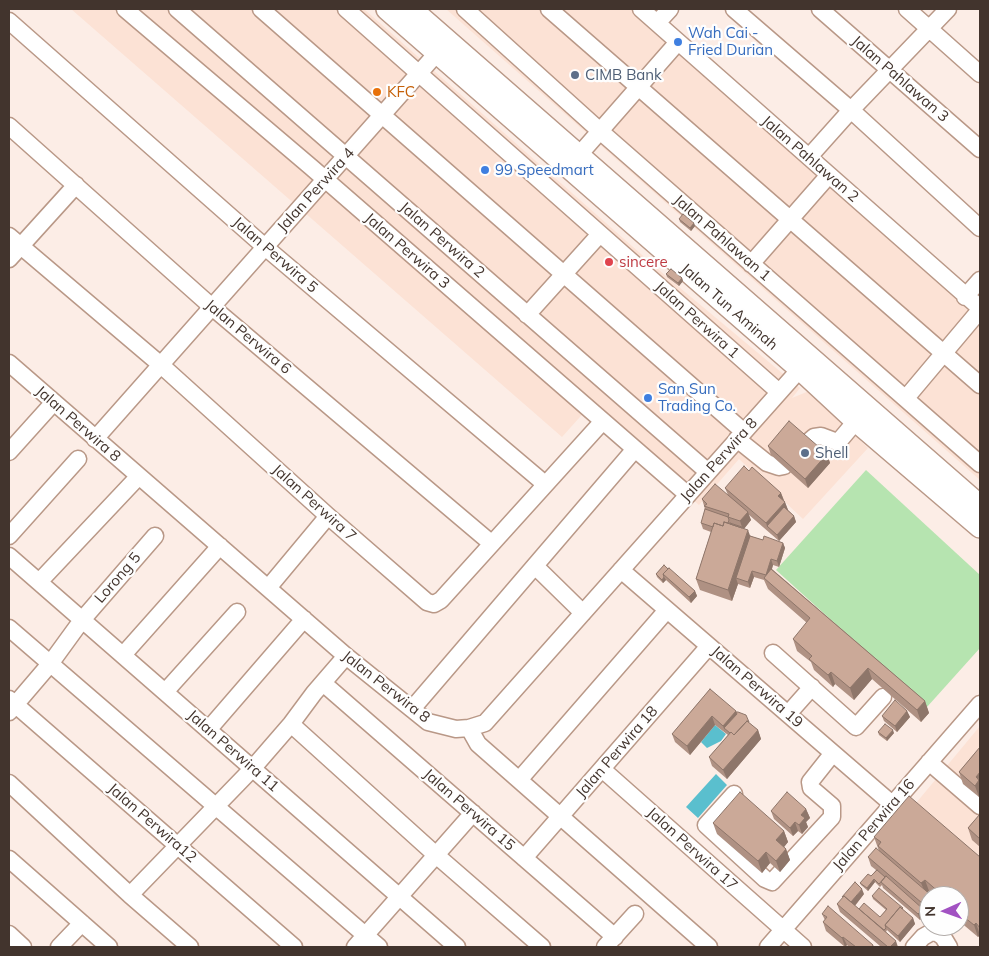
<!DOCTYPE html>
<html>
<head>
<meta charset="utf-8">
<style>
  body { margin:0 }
  #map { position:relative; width:989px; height:956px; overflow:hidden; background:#fcede6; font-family:Mulish,sans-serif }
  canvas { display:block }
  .frame { position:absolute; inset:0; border:10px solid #42342d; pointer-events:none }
  .north { position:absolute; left:919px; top:886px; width:50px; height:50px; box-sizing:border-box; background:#fefefe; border:1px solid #b3adaa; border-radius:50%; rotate:268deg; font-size:14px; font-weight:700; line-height:20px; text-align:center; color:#42342d }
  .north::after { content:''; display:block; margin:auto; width:18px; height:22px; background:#a252c2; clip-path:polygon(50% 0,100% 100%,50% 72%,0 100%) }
</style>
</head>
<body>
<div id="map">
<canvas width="989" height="956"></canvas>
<div class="frame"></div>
<div class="north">N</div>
</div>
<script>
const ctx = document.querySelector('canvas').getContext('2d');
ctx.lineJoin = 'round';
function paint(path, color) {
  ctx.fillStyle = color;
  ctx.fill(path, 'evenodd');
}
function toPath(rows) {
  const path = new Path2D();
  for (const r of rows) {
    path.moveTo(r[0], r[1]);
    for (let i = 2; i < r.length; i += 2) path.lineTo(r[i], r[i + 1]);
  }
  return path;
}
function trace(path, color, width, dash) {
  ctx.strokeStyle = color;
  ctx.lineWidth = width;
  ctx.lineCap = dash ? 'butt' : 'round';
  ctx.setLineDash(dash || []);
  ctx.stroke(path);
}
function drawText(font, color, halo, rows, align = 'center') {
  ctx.font = font + ' Mulish,sans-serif';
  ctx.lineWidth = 4.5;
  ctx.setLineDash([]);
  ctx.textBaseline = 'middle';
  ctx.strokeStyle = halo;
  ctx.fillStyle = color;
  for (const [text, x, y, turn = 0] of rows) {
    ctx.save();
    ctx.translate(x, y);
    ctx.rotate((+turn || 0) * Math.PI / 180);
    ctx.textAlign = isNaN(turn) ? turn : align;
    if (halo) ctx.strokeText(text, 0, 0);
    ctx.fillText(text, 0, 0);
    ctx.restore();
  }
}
paint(toPath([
  [71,9,364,9,667,277,800,388,792,398,809,391,868,448,803,519,739,459,699,505,588,408,562,437],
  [446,9,653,9,980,299,980,480],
  [980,726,980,921,959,896,887,838]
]), '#fce2d5');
paint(toPath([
  [866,470,980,575,980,648,927,707,776,570]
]), '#b6e4b0');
paint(toPath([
  [715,725,726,734,721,741,707,748,701,742],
  [716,774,727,785,698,818,686,807]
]), '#5abfce');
const minor = toPath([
  [125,9,311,167,688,495],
  [177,9,708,472],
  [261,9,744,432],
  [346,9,779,392],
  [465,9,600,131,980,464],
  [549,9,980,385],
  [641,9,980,308],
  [734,9,851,110,980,228],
  [820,9,980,149],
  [907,9,980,74],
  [9,21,265,247,545,484],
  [657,23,670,9],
  [9,126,212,307,491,543],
  [579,155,678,42],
  [809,157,851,110,948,9],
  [9,236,161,365,328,516,427,602,434,604,441,600,603,421],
  [9,259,76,185],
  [751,264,829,175],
  [965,297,980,280],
  [527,315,600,234],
  [9,363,346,656,428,722,456,729,469,728,485,723,800,369],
  [906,398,980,310],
  [95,439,437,53],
  [737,439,767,463,779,467,784,466],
  [807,443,814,437,821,436,837,442,840,440,856,421],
  [9,452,54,402],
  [9,536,78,459],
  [9,556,457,947],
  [535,566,583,613],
  [621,570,892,804],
  [39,582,139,476],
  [268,588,328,516],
  [9,628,379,947],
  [773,653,856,727,883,697],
  [123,655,220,546],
  [323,683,615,937],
  [165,692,237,612],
  [9,699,294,947],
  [412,709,635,449],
  [9,712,50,664,82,620,155,536],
  [788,714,812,687],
  [291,724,436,855,542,947],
  [469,728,478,744,709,947],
  [208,730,304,619],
  [929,762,980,806],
  [602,769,803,947],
  [519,780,667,610],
  [9,783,130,895,190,947],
  [734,794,706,825,765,879,772,882,832,817,832,806,811,788,810,782,833,753],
  [524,858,709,646],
  [9,859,109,947],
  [130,895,252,769,291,724,314,693,346,656],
  [9,934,23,947],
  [59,947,82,923],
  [355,947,473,813],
  [605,947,635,914],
  [768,947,980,704],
  [914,947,923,937,930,933,936,932,943,937,949,947]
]);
const major = toPath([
  [387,9,800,369,856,421,980,527],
  [411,9,980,506]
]);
trace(minor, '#b99887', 19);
trace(major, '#b99887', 24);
trace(minor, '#fff', 16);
trace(major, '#fff', 21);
paint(toPath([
  [679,219,695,226,691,231,680,222],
  [666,274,682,278,683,281,679,286,667,277],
  [768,446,827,454,830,463,808,488,771,455],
  [749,471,781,493,788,510,794,516,796,522,779,541,748,514,751,520,744,529,750,536,763,540,783,543,785,548,779,567,773,565,772,569,925,701,929,713,921,722,872,679,854,700,835,684,833,687,814,670,811,662,797,651,793,639,807,623,768,589,764,580,754,577,750,588,738,584,732,601,700,590,696,579,711,532,703,529,701,523,705,509,702,499,728,495,725,488],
  [664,565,695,591,697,596,691,603,666,580,663,583,657,577,656,574],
  [710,689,736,712,758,730,761,739,727,779,712,766,709,757,728,735,715,725,690,755,675,742,672,734],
  [907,711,910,717,897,732,884,721,882,716],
  [878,732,894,733,887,741,879,735],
  [980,747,980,795,979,797,963,784,959,772],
  [806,809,810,818,806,822,808,827,802,834,798,831,793,836,774,819,771,811],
  [980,814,980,847,972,840,968,828],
  [713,823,784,831,788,842,784,847,786,849,790,860,780,872,770,863,762,873,717,834],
  [874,837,980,857,980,935,978,937,959,921,959,896,934,896,929,891,928,892,929,896,929,915,924,911,925,914,920,920,883,888,882,885,880,887,875,882,868,891,861,885,860,883,871,876,876,870,871,866,868,857,879,851],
  [864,894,855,906,859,909,880,917,886,910,873,899,872,896,903,910,913,918,915,924,900,942,887,930,886,932,898,947,878,947,880,946,840,912,837,904],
  [822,914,873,945,874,947,849,947,847,945,845,947,826,931,823,922,825,920]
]), '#af9183');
paint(toPath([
  [694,223,695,226,691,231,690,228],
  [682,278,683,281,679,286,678,283],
  [827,454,830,463,808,488,805,479],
  [781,493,784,501,778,496],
  [785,502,788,510,767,526,766,523],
  [748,512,751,520,743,530,740,521],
  [794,516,796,522,779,541,777,535],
  [748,530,752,541,736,578,738,584,732,601,728,590],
  [783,543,785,548,779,567,777,561],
  [771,559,773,565,768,581,766,575],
  [752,571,754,577,750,588,748,582],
  [664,577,666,580,663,583,662,580],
  [695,591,697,596,691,603,689,597],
  [868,668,872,679,854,700,850,688],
  [831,672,835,684,833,687,828,675],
  [925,701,929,713,921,722,917,710],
  [736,711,739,720,724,728,726,734,723,726],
  [907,711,910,717,897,732,895,726],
  [712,716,715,725,690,755,687,746],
  [758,730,761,739,727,779,723,770],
  [893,730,894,733,887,741,886,738],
  [980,772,980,795,979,797,975,786,976,777],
  [806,809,810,818,806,822,808,827,802,834,799,825,801,815],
  [795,822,798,831,793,836,790,828],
  [784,831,788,842,780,852,776,840],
  [786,849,790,860,780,872,776,861],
  [766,852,770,863,762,873,758,861],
  [874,879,875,882,868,891,867,888],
  [925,880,929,891,926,895,921,883],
  [862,889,864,894,852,909,850,903],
  [923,909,925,914,920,920,918,914],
  [913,918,915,924,900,942,898,936],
  [976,923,980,935,978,937,974,925],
  [843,937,847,945,845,947,842,938],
  [896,941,898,947,890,947]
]), '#8e766a');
const building = toPath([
  [683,214,694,223,690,228,679,219,683,214],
  [671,269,682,278,678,283,666,274,671,269],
  [789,421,827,454,805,479,768,446,789,421],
  [744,466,749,471,752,467,781,493,778,496,785,502,766,523,725,488,744,466],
  [715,484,748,512,740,521,728,517,729,514,704,506,707,504,702,499,715,484],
  [784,507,794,516,777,535,767,526,784,507],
  [705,509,728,517,729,520,728,523,724,522,723,526,714,523,713,527,701,523,705,509],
  [724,522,748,530,728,590,696,579,714,523,723,526,724,522],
  [730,523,742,527,742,528,730,524,730,523],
  [750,536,763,540,764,536,783,543,777,561,771,559,766,575,752,571,748,582,736,578,750,536],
  [664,565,668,569,663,574,664,577,662,580,656,574,664,565],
  [669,568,695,591,689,597,663,574,669,568],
  [771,569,925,701,917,710,868,668,850,688,831,672,828,675,809,659,812,656,793,639,810,618,764,578,771,569],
  [710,689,736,711,723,726,712,716,687,746,672,734,710,689],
  [895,700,907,711,895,726,882,716,895,700],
  [736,712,738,712,746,715,749,722,747,721,734,735,731,732,730,733,724,728,737,714,736,712],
  [747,721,758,730,723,770,709,757,731,732,734,735,747,721],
  [885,724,893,730,886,738,878,732,885,724],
  [980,747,980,772,976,777,979,780,975,786,959,772,980,747],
  [980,776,980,783,978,779,980,776],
  [740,792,784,831,776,840,786,849,776,861,766,852,758,861,713,823,740,792],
  [787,792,806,809,801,815,805,818,799,825,795,822,790,828,771,811,787,792],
  [909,796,980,857,980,928,976,923,974,925,959,913,959,896,939,896,941,894,925,880,921,883,878,846,881,842,874,837,909,796],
  [980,814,980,839,968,828,980,814],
  [876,848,932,896,929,896,929,909,868,857,876,848],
  [877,870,885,877,879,884,874,879,867,888,860,883,868,874,871,876,877,870],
  [886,876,923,909,918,914,881,882,886,876],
  [855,882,862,889,851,902,844,896,842,897,855,882],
  [879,888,903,908,902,909,900,907,885,925,886,928,884,930,859,909,864,903,880,917,887,909,872,896,879,888],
  [844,896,896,941,890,947,888,947,837,904,844,896],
  [828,906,873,945,872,947,856,947,843,937,842,938,823,922,827,917,822,914,828,906],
  [900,907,913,918,898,936,885,925,900,907]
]);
paint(building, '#cba998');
trace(building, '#8e766a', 1);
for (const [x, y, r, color] of [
  [678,42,5,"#3f7fe0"],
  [575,75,5,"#5c6f8a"],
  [377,92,5,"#e8710a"],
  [485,170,5,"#3f7fe0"],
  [609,262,5,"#e0444e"],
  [648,398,5,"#3f7fe0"],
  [805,453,5,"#5c6f8a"]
]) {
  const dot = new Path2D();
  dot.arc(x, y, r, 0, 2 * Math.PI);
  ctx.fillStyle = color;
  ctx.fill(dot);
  trace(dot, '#fefefe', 2);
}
drawText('15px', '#366cbe', '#fefefe', [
  ["Wah Cai -",688,33],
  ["Fried Durian",688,50],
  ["99 Speedmart",495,170],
  ["San Sun",658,389],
  ["Trading Co.",658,406]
], 'left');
drawText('15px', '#4e5e75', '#fefefe', [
  ["CIMB Bank",585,75],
  ["Shell",815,453]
], 'left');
drawText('15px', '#42342d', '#fefefe', [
  ["Jalan Pahlawan 3",900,79,41],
  ["Jalan Pahlawan 2",810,159,41],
  ["Jalan Perwira 4",316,190,-48],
  ["Jalan Pahlawan 1",722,238,41],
  ["Jalan Perwira 2",442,240,41],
  ["Jalan Perwira 3",407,251,41],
  ["Jalan Perwira 5",275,255,41],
  ["Jalan Tun Aminah",729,307,41],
  ["Jalan Perwira 1",697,320,42],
  ["Jalan Perwira 6",248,337,40],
  ["Jalan Perwira 8",78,424,41],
  ["Jalan Perwira 8",719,460,-48],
  ["Jalan Perwira 7",314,503,42],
  ["Lorong 5",118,578,-49],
  ["Jalan Perwira 8",386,687,38],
  ["Jalan Perwira 19",757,687,41],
  ["Jalan Perwira 11",233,751,41],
  ["Jalan Perwira 18",617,752,-49],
  ["Jalan Perwira 15",469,810,41],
  ["Jalan Perwira12",152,823,41],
  ["Jalan Perwira 16",874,825,-49],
  ["Jalan Perwira 17",692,849,42]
]);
drawText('15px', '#c56008', '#fefefe', [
  ["KFC",387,92]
], 'left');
drawText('15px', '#be3a42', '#fefefe', [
  ["sincere",619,262]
], 'left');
</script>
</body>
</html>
